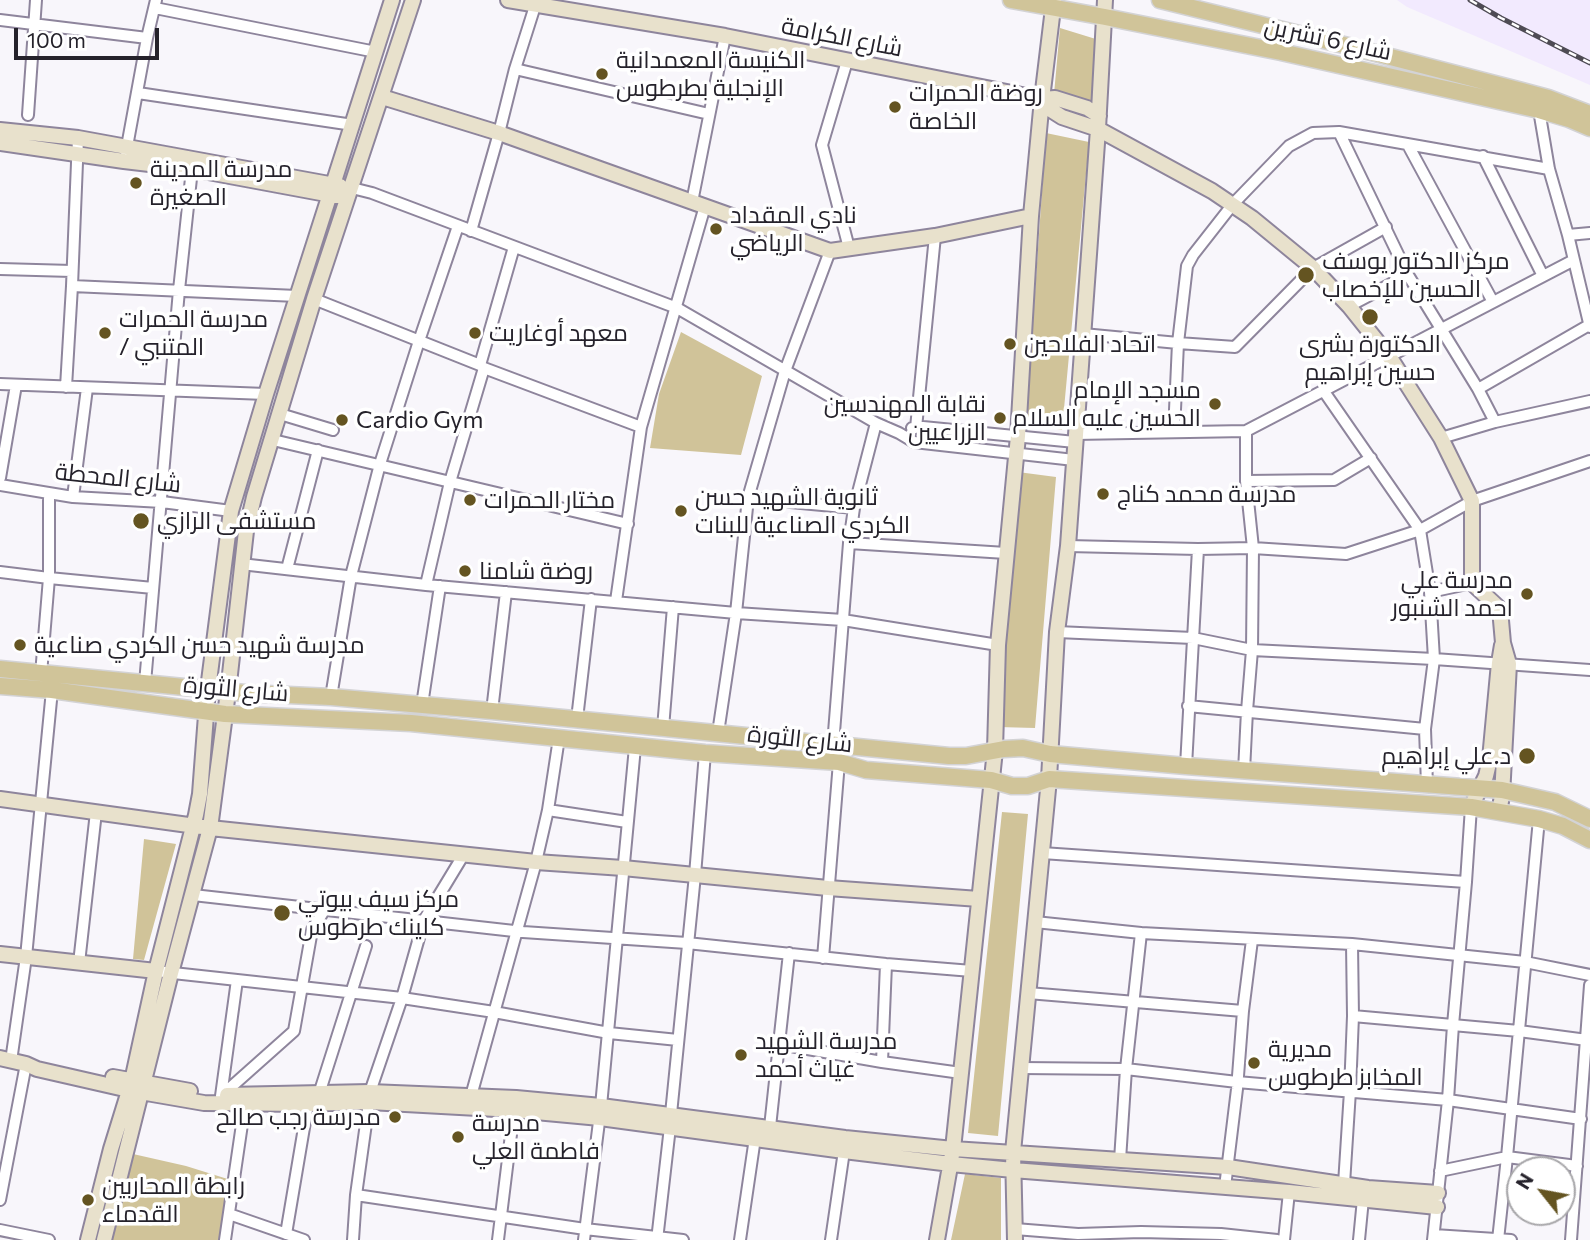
<!DOCTYPE html>
<html>
<head>
<meta charset="utf-8">
<style>
  body { margin:0 }
  #map { position:relative; width:1590px; height:1240px; overflow:hidden; background:#f8f6fb; font-family:Commissioner,sans-serif }
  canvas { display:block }
  .north { position:absolute; left:1506px; top:1156px; width:70px; height:70px; box-sizing:border-box; background:#fff; border:2px solid #a8a7aa; border-radius:50%; rotate:301deg; font-size:19px; font-weight:700; line-height:28px; text-align:center; color:#25222b }
  .north::after { content:''; display:block; margin:auto; width:24px; height:32px; background:#645421; clip-path:polygon(50% 0,100% 100%,50% 72%,0 100%) }
  .scale { position:absolute; left:14px; top:28px; width:145px; height:32px; box-sizing:border-box; border:4px solid #25222b; border-top:0; padding-left:9px; font-size:21px; line-height:24px; white-space:nowrap; color:#25222b; -webkit-text-stroke:5px #fff; paint-order:stroke }
</style>
</head>
<body>
<div id="map">
<canvas width="1590" height="1240"></canvas>
<div class="north">N</div>
<div class="scale">100 m</div>
</div>
<script>
const ctx = document.querySelector('canvas').getContext('2d');
ctx.lineJoin = 'round';
function paint(path, color) {
  ctx.fillStyle = color;
  ctx.fill(path, 'evenodd');
}
function toPath(rows) {
  const path = new Path2D();
  for (const r of rows) {
    path.moveTo(r[0], r[1]);
    for (let i = 2; i < r.length; i += 2) path.lineTo(r[i], r[i + 1]);
  }
  return path;
}
function trace(path, color, width, dash) {
  ctx.strokeStyle = color;
  ctx.lineWidth = width;
  ctx.lineCap = dash ? 'butt' : 'round';
  ctx.setLineDash(dash || []);
  ctx.stroke(path);
}
function drawText(font, color, halo, rows, align = 'center') {
  ctx.font = font + ' Commissioner,Cairo,sans-serif';
  ctx.lineWidth = 7;
  ctx.setLineDash([]);
  ctx.textBaseline = 'middle';
  ctx.strokeStyle = halo;
  ctx.fillStyle = color;
  for (const [text, x, y, turn = 0] of rows) {
    ctx.save();
    ctx.translate(x, y);
    ctx.rotate((+turn || 0) * Math.PI / 180);
    ctx.textAlign = isNaN(turn) ? turn : align;
    if (halo) ctx.strokeText(text, 0, 0);
    ctx.fillText(text, 0, 0);
    ctx.restore();
  }
}
paint(toPath([
  [1397,0,1590,0,1590,85,1407,7]
]), '#f2eafe');
paint(toPath([
  [1060,28,1099,40,1091,103,1054,94],
  [1046,133,1089,142,1062,430,1026,423],
  [681,332,762,376,741,455,650,448,659,394],
  [1018,472,1056,477,1035,728,998,727],
  [1002,812,1028,814,998,1136,968,1133],
  [144,839,176,844,144,960,133,959],
  [111,1149,186,1166,234,1181,225,1240,88,1240],
  [965,1174,1001,1178,1001,1240,951,1240]
]), '#d0c399');
const street = toPath([
  [155,8,376,52],
  [0,20,147,38],
  [847,61,822,145,849,248],
  [515,69,709,114],
  [138,93,353,125],
  [1539,110,1549,169,1568,235,1590,327],
  [28,115,36,0],
  [1339,132,1408,275,1478,389,1495,422],
  [1408,145,1493,302],
  [126,152,147,38,156,0],
  [1483,156,1543,276],
  [352,188,372,193,677,308,876,423,899,433,914,442,1074,460],
  [692,202,725,36],
  [471,231,499,133,515,69,535,6],
  [1568,235,1590,233],
  [0,269,72,271],
  [72,286,297,296],
  [314,299,480,365,484,368,641,427],
  [1349,306,1408,275],
  [1083,334,1178,343,1235,347,1313,268,1386,227],
  [480,365,514,247],
  [0,384,266,394],
  [66,387,72,286,78,138],
  [1478,389,1589,325],
  [1323,390,1420,530,1430,592,1434,659,1425,729,1427,785],
  [280,414,333,430],
  [912,428,923,427,1075,442],
  [916,428,935,236],
  [1174,432,1178,343,1187,266,1193,255,1233,204,1289,146,1313,133,1339,132,1549,169],
  [1075,434,1246,431,1574,260],
  [1441,438,1495,422,1590,401],
  [273,440,628,524],
  [0,478,16,385],
  [1246,481,1334,480,1371,458],
  [0,485,73,497,162,502,231,511],
  [73,497,87,388],
  [748,498,854,508],
  [849,543,1006,553],
  [1068,546,1198,549,1253,548,1346,554,1420,530,1472,501,1590,461],
  [241,564,426,585,736,613,843,620,998,645],
  [287,569,318,450],
  [0,572,49,578,153,588],
  [426,585,450,482,484,368],
  [1430,592,1472,583],
  [616,601,641,427,705,206],
  [1057,632,1193,638,1252,650,1434,659,1590,670],
  [41,674,49,578,49,493],
  [145,683,179,290,192,169],
  [331,697,351,576,380,464,419,341,458,226],
  [422,705,440,586],
  [1188,706,1425,729],
  [492,711,506,592],
  [577,719,591,599],
  [663,728,673,607],
  [718,733,736,613,748,498,785,371,830,251],
  [833,745,849,543,854,508,876,423],
  [1186,766,1198,549],
  [1244,771,1247,711,1252,650,1253,548,1246,481,1246,431],
  [548,810,627,822],
  [1042,853,1466,882],
  [193,895,523,932,687,943,886,964,972,971],
  [1035,922,1141,933,1352,944,1525,962,1590,975],
  [789,953,779,1044,882,1062,961,1073],
  [823,958,839,762],
  [79,963,96,812],
  [164,972,402,998,494,1012,609,1033,678,1040],
  [1028,993,1243,1011],
  [1353,1016,1519,1031,1587,1040],
  [11,1061,26,957,52,690],
  [882,1062,886,964],
  [1021,1068,1126,1069,1237,1082,1448,1100,1581,1119],
  [370,1092,402,998,424,920,464,854],
  [319,1094,366,946],
  [221,1096,294,1031,312,930,325,909],
  [221,1096,237,980],
  [471,1096,536,862,548,810,559,738],
  [671,1114,695,875,705,753],
  [770,1127,779,1044],
  [1120,1160,1126,1069,1141,933],
  [1440,1171,1507,1157,1577,1166],
  [1344,1184,1350,1091,1353,1016,1352,944],
  [1225,1187,1237,1089,1243,1011,1252,940],
  [356,1195,585,1229,683,1240],
  [0,1200,26,1064],
  [229,1214,304,1240],
  [1015,1229,1078,1234,1141,1232,1221,1234,1277,1240],
  [0,1230,49,1240],
  [286,1234,308,1104],
  [1434,1235,1511,1240],
  [225,1240,246,1097],
  [353,1240,356,1195,369,1102],
  [498,1240,514,1110],
  [584,1240,601,1106,635,747],
  [657,1240,670,1127],
  [740,1240,755,1138],
  [831,1240,844,1151],
  [1284,1240,1289,1192],
  [1359,1240,1363,1199],
  [1433,1240,1448,1100,1453,1025,1466,882,1471,807],
  [1498,1240,1507,1157,1539,819],
  [1571,1240,1590,985]
]);
const secondary = toPath([
  [508,0,725,36,1042,99,1055,98,1087,108,1099,116],
  [382,97,499,133,830,251,935,236,1031,216],
  [1042,99,1051,110,1062,117,1098,129,1212,191,1252,218,1313,268,1349,306,1389,356,1441,438,1472,501,1472,583,1500,609,1503,643,1509,664,1502,796,1499,812],
  [0,130,78,138,340,186],
  [0,143,124,161,192,169,337,196],
  [0,799,210,828,536,862,623,868,828,888,979,899],
  [1471,807,1486,776,1490,759,1499,663,1502,645],
  [0,954,156,971],
  [0,1058,26,1064,37,1069,129,1090,204,1103,308,1104,369,1102,514,1110,600,1118,844,1151,951,1164,1013,1170,1289,1192,1437,1207],
  [113,1077,190,1091],
  [227,1095,370,1092,516,1098,601,1106,845,1138,953,1149,1228,1167,1368,1188,1438,1193],
  [88,1240,111,1149,132,1081,156,971,196,815,200,794,208,689,231,511,266,394,392,0],
  [104,1240,171,973,210,828,228,692,246,531,254,497,314,299,413,0],
  [937,1240,953,1149,995,750,998,645,1018,436,1031,216,1042,99,1054,0],
  [1015,1240,1013,1152,1049,779,1057,632,1068,546,1098,129,1105,0]
]);
const primary = toPath([
  [1011,0,1105,17,1281,52,1539,110,1569,119,1590,128],
  [1160,0,1348,46,1522,91,1548,98,1590,114],
  [0,669,245,693,331,697,492,711,949,756,966,756,1004,749,1023,748,1050,754,1186,766,1502,790,1555,802,1590,819],
  [0,686,52,690,225,714,411,723,705,753,839,762,866,770,991,780,1012,786,1028,786,1049,779,1471,807,1539,819,1563,826,1590,840]
]);
trace(street, '#8e859c', 14);
trace(secondary, '#8e859c', 18);
trace(primary, '#d3d3d5', 19);
trace(street, '#fff', 10);
trace(secondary, '#e8e1cc', 14);
trace(primary, '#d0c499', 16);
const rail = toPath([
  [1470,0,1501,18,1590,63]
]);
trace(rail, '#4e4b54', 5);
trace(rail, '#fff', 2.5, [8]);
for (const [x, y, r, color] of [
  [602,74,7,"#645421"],
  [895,107,7,"#645421"],
  [136,183,7,"#645421"],
  [716,229,7,"#645421"],
  [1306,275,9,"#645421"],
  [1370,317,9,"#645421"],
  [105,333,7,"#645421"],
  [475,333,7,"#645421"],
  [1010,344,7,"#645421"],
  [1215,404,7,"#645421"],
  [1000,418,7,"#645421"],
  [342,420,7,"#645421"],
  [1103,494,7,"#645421"],
  [470,500,7,"#645421"],
  [681,511,7,"#645421"],
  [141,521,9,"#645421"],
  [465,571,7,"#645421"],
  [1527,594,7,"#645421"],
  [20,645,7,"#645421"],
  [1527,756,9,"#645421"],
  [282,913,9,"#645421"],
  [741,1055,7,"#645421"],
  [1254,1063,7,"#645421"],
  [395,1117,7,"#645421"],
  [458,1137,7,"#645421"],
  [88,1200,7,"#645421"]
]) {
  const dot = new Path2D();
  dot.arc(x, y, r, 0, 2 * Math.PI);
  ctx.fillStyle = color;
  ctx.fill(dot);
  trace(dot, '#fff', 2.5);
}
drawText('24px', '#25222b', '#fff', [
  ["شارع الكرامة",842,37,11],
  ["شارع 6 تشرين",1328,39,12],
  ["شارع المحطة",118,478,6],
  ["شارع الثورة",236,689,5],
  ["شارع الثورة",800,739,6]
]);
drawText('24px', '#25222b', '#fff', [
  ["الكنيسة المعمدانية",616,60],
  ["الإنجلية بطرطوس",616,88],
  ["روضة الحمرات",909,93],
  ["الخاصة",909,121],
  ["مدرسة المدينة",150,169],
  ["الصغيرة",150,197],
  ["نادي المقداد",730,215],
  ["الرياضي",730,243],
  ["مركز الدكتور يوسف",1322,261],
  ["الحسين للإخصاب",1322,289],
  ["مدرسة الحمرات",119,319],
  ["/ المتنبي",119,347],
  ["معهد أوغاريت",489,333],
  ["اتحاد الفلاحين",1024,344],
  ["الدكتورة بشرى",1370,344,"center"],
  ["حسين إبراهيم",1370,372,"center"],
  ["مسجد الإمام",1201,390,"right"],
  ["الحسين عليه السلام",1201,418,"right"],
  ["نقابة المهندسين",986,404,"right"],
  ["الزراعيين",986,432,"right"],
  ["Cardio Gym",356,420],
  ["مدرسة محمد كناج",1117,494],
  ["ثانوية الشهيد حسن",695,497],
  ["الكردي الصناعية للبنات",695,525],
  ["مختار الحمرات",484,500],
  ["مستشفى الرازي",157,521],
  ["روضة شامنا",479,571],
  ["مدرسة علي",1513,580,"right"],
  ["احمد الشنبور",1513,608,"right"],
  ["مدرسة شهيد حسن الكردي صناعية",34,645],
  ["د.علي إبراهيم",1511,756,"right"],
  ["مركز سيف بيوتي",298,899],
  ["كلينك طرطوس",298,927],
  ["مدرسة الشهيد",755,1041],
  ["غياث أحمد",755,1069],
  ["مديرية",1268,1049],
  ["المخابز طرطوس",1268,1077],
  ["مدرسة رجب صالح",381,1117,"right"],
  ["مدرسة",472,1123],
  ["فاطمة العلي",472,1151],
  ["رابطة المحاربين",102,1186],
  ["القدماء",102,1214]
], 'left');
</script>
</body>
</html>
